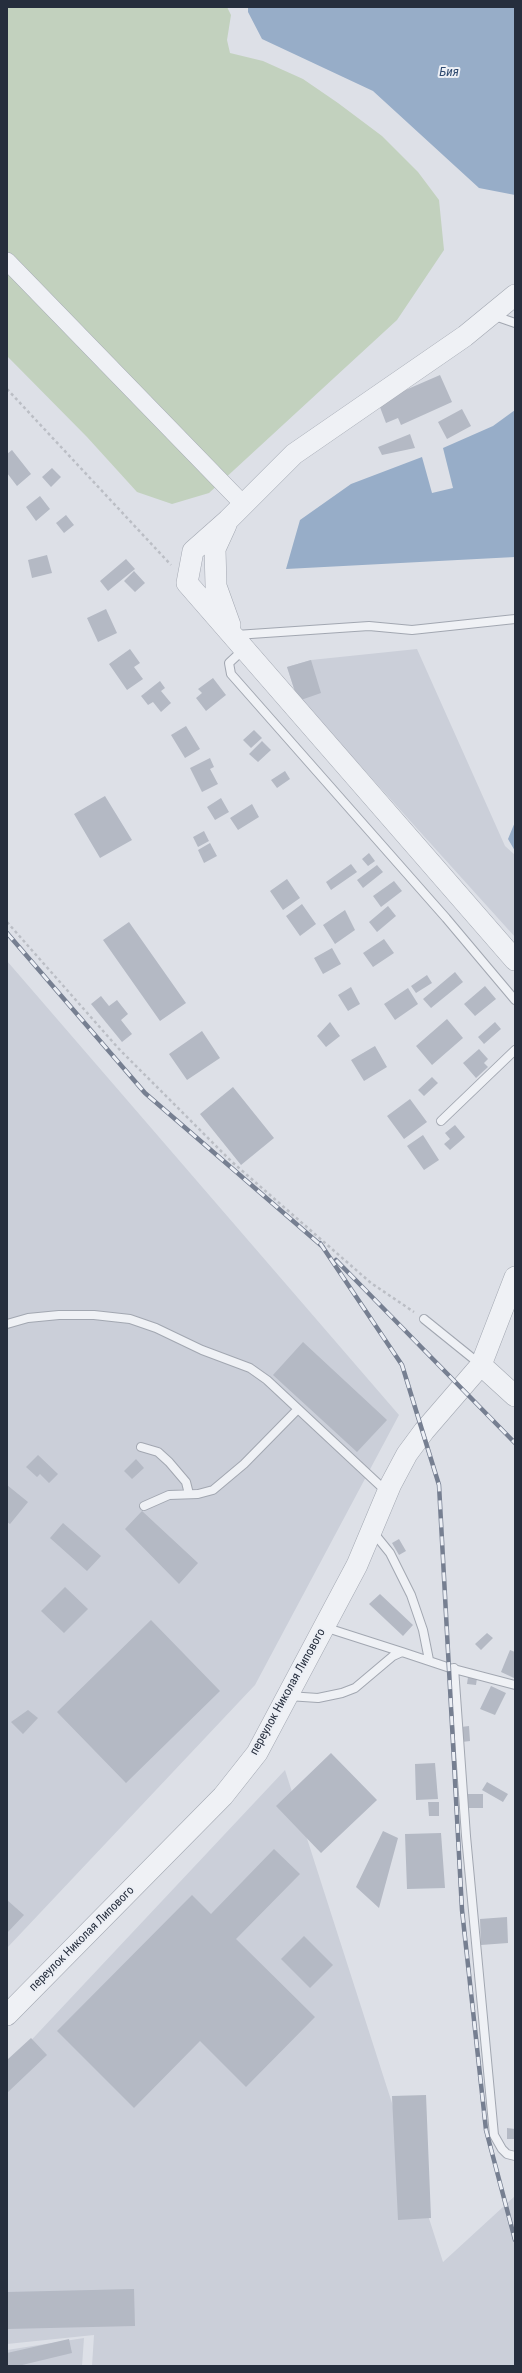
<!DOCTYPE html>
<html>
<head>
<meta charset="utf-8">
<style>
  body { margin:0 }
  #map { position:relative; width:522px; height:2373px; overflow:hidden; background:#dde0e7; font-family:"Roboto Condensed",sans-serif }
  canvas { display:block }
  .frame { position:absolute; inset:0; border:8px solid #262e3d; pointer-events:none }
</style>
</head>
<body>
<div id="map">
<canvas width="522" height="2373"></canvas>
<div class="frame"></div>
</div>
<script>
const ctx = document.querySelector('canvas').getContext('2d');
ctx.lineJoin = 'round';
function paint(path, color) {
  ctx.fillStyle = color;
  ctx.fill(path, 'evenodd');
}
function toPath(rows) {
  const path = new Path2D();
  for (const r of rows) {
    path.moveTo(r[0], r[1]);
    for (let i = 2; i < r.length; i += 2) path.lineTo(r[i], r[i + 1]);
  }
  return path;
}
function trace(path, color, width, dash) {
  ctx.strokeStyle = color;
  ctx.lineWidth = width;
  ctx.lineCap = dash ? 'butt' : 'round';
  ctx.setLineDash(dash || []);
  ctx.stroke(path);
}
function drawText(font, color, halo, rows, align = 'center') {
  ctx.font = font + ' "Roboto Condensed",sans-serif';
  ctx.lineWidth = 4;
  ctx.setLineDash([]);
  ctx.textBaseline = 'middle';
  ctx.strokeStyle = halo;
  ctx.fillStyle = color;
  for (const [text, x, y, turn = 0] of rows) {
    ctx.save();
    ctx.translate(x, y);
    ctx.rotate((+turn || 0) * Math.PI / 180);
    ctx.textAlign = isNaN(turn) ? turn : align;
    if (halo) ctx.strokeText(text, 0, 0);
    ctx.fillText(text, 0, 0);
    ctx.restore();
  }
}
paint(toPath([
  [417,649,505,846,515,855,515,937,357,762,298,701,287,667,311,660],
  [7,961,399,1415,255,1685,7,1948],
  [285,1770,443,2262,515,2196,515,2366,92,2366,94,2335,7,2344,7,2066],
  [84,2338,82,2366,7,2366,7,2350]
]), '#cbcfd9');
paint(toPath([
  [7,7,227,7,231,15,227,40,230,53,263,61,303,79,338,103,382,136,418,172,439,200,444,250,397,320,209,493,172,504,137,492,87,437,7,356]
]), '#c2d1be');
paint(toPath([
  [248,7,515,7,515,195,479,188,373,91,262,39,248,12],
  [515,410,515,557,286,569,300,520,351,484,422,457,432,493,453,488,443,448,493,426],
  [515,822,515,851,508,839]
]), '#97adc8');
paint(toPath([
  [440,375,452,402,401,425,398,418,386,423,378,402],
  [462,409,471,426,447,439,438,422],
  [410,434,415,448,382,455,378,447],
  [12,450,31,474,17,486,7,473,7,454],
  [52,468,61,477,51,487,42,477],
  [40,496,50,509,36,521,26,507],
  [66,515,74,525,64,533,56,523],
  [47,555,52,573,32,578,28,560],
  [126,559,135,569,108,591,100,581],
  [134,571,145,583,135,592,124,581],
  [106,609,117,633,98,642,87,618],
  [130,649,140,663,134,667,143,679,127,690,109,664],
  [311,660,321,693,298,701,287,667],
  [213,678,226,695,206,711,196,698,202,693,198,689],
  [160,681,165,688,161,691,171,703,161,712,153,702,148,705,141,696],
  [186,726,200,749,185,758,171,735],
  [254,730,262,738,251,748,243,740],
  [262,741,271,750,258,762,249,754],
  [210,758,214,767,210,769,218,784,202,792,190,768],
  [285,771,290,779,277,788,271,780],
  [105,796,132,840,100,858,74,814],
  [221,798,229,812,215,820,207,807],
  [252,804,259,817,238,830,230,818],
  [204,831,209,841,198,847,193,837],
  [210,843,217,856,204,863,198,850],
  [369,853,375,861,368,866,362,859],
  [351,864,357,872,331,890,326,882],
  [377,865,383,872,363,888,357,880],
  [287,879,300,898,283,910,270,891],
  [394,881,402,891,381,907,373,896],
  [302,904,316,924,300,936,286,916],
  [388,906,396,916,377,932,369,922],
  [345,910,355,930,335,944,323,925],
  [129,922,186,1003,160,1021,103,940],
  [384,939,394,953,373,967,363,953],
  [332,948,341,964,323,974,314,958],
  [455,972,463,982,431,1008,423,999],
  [427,975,432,983,416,993,411,986],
  [485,986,496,999,475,1016,464,1004],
  [351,987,360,1004,348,1011,338,995],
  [408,988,418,1004,395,1020,384,1004],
  [101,996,109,1006,117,1000,128,1014,121,1020,132,1034,122,1042,91,1004],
  [447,1019,463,1038,432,1065,416,1046],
  [330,1022,340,1036,326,1047,317,1036],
  [495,1022,501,1029,484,1044,478,1037],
  [202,1031,220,1058,187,1080,169,1054],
  [375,1046,387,1067,364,1081,351,1060],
  [479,1049,488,1059,484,1063,488,1067,476,1078,463,1063],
  [432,1077,438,1083,424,1096,418,1090],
  [233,1087,274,1138,241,1165,200,1114],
  [410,1099,427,1122,404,1139,387,1116],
  [455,1125,465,1137,450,1150,444,1144,450,1139,445,1133],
  [423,1135,439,1160,424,1170,407,1146],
  [303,1342,387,1420,357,1452,273,1375],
  [38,1455,58,1474,49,1483,40,1474,37,1477,26,1467],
  [136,1459,144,1468,132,1479,124,1471],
  [7,1485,28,1502,10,1524,7,1522],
  [142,1511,198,1563,179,1584,125,1529],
  [63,1523,101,1556,87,1571,50,1538],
  [399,1539,406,1551,399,1555,392,1543],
  [65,1587,88,1609,64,1633,41,1611],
  [380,1594,413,1625,403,1636,369,1604],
  [151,1620,220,1691,126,1783,57,1712],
  [487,1633,493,1638,481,1650,475,1644],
  [510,1650,515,1652,514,1678,501,1672],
  [468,1677,477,1678,476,1685,467,1684],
  [491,1686,506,1693,495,1715,480,1709],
  [28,1710,38,1718,23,1734,11,1722],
  [469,1726,470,1741,462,1742,461,1727],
  [331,1753,377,1800,321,1853,276,1806],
  [435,1763,438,1799,416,1800,415,1764],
  [487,1782,508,1794,503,1802,482,1790],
  [468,1794,483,1794,483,1808,468,1808],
  [428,1802,439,1802,439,1816,429,1816],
  [383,1831,398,1838,379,1908,356,1887],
  [441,1833,445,1888,407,1889,405,1834],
  [274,1849,300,1874,236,1939,315,2017,246,2087,200,2041,134,2108,57,2031,192,1895,211,1914],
  [7,1900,24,1915,7,1933],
  [507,1917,508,1943,481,1945,480,1919],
  [304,1936,333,1965,310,1988,281,1959],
  [31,2038,47,2055,7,2093,7,2060],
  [426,2095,431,2218,398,2220,392,2096],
  [507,2128,515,2129,515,2139,507,2139],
  [134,2289,135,2326,7,2329,7,2292],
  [69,2339,72,2353,18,2366,7,2366,7,2353]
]), '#b4b9c4');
const service = toPath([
  [492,315,515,323],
  [236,635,369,626,412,630,515,619],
  [244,649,229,663,231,674,446,918,515,1000],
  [441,1121,515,1050],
  [424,1319,481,1365],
  [7,1324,28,1318,59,1315,94,1315,130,1319,156,1328,202,1350,250,1368,267,1380,387,1492],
  [141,1447,158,1452,169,1462,186,1482,189,1494],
  [144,1506,169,1495,198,1494,213,1490,244,1464,298,1409],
  [373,1532,390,1553,411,1595,423,1630,429,1660],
  [324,1627,402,1652],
  [454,1668,466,1836,494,2135,502,2149,507,2154,515,2156],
  [288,1696,318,1698,342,1693,355,1688,393,1656,402,1652,450,1668,515,1685]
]);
const minor = toPath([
  [7,261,243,504]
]);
const tertiary = toPath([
  [515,295,465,336,294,454,228,520,193,551,187,583,515,960],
  [226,525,215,549,216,586,230,625],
  [481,1365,515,1396],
  [7,2015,223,1796,257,1753,357,1565,391,1484,407,1454,424,1431,481,1365,515,1277]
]);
trace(service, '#a2a7b1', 10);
trace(minor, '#a2a7b1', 18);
trace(tertiary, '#a2a7b1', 22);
trace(toPath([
  [7,389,171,565],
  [7,922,119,1049,231,1161,371,1283,414,1312]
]), '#bbbec5', 2.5, [3, 3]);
trace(service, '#eff1f5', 8);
trace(minor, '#eff1f5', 17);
trace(tertiary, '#eff1f5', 21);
const rail = toPath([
  [7,933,145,1093,323,1247],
  [320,1243,402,1365,439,1485,462,1910,486,2130,515,2240],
  [336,1260,515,1443]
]);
trace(rail, '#767f91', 4.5);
trace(rail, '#eceff5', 3, [9]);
drawText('12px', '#262e3d', '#eceff5', [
  ["переулок Николая Липового",288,1692,-61],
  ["переулок Николая Липового",82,1939,-45]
]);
drawText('italic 13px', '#304b71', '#eceff5', [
  ["Бия",449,73]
]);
</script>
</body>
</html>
